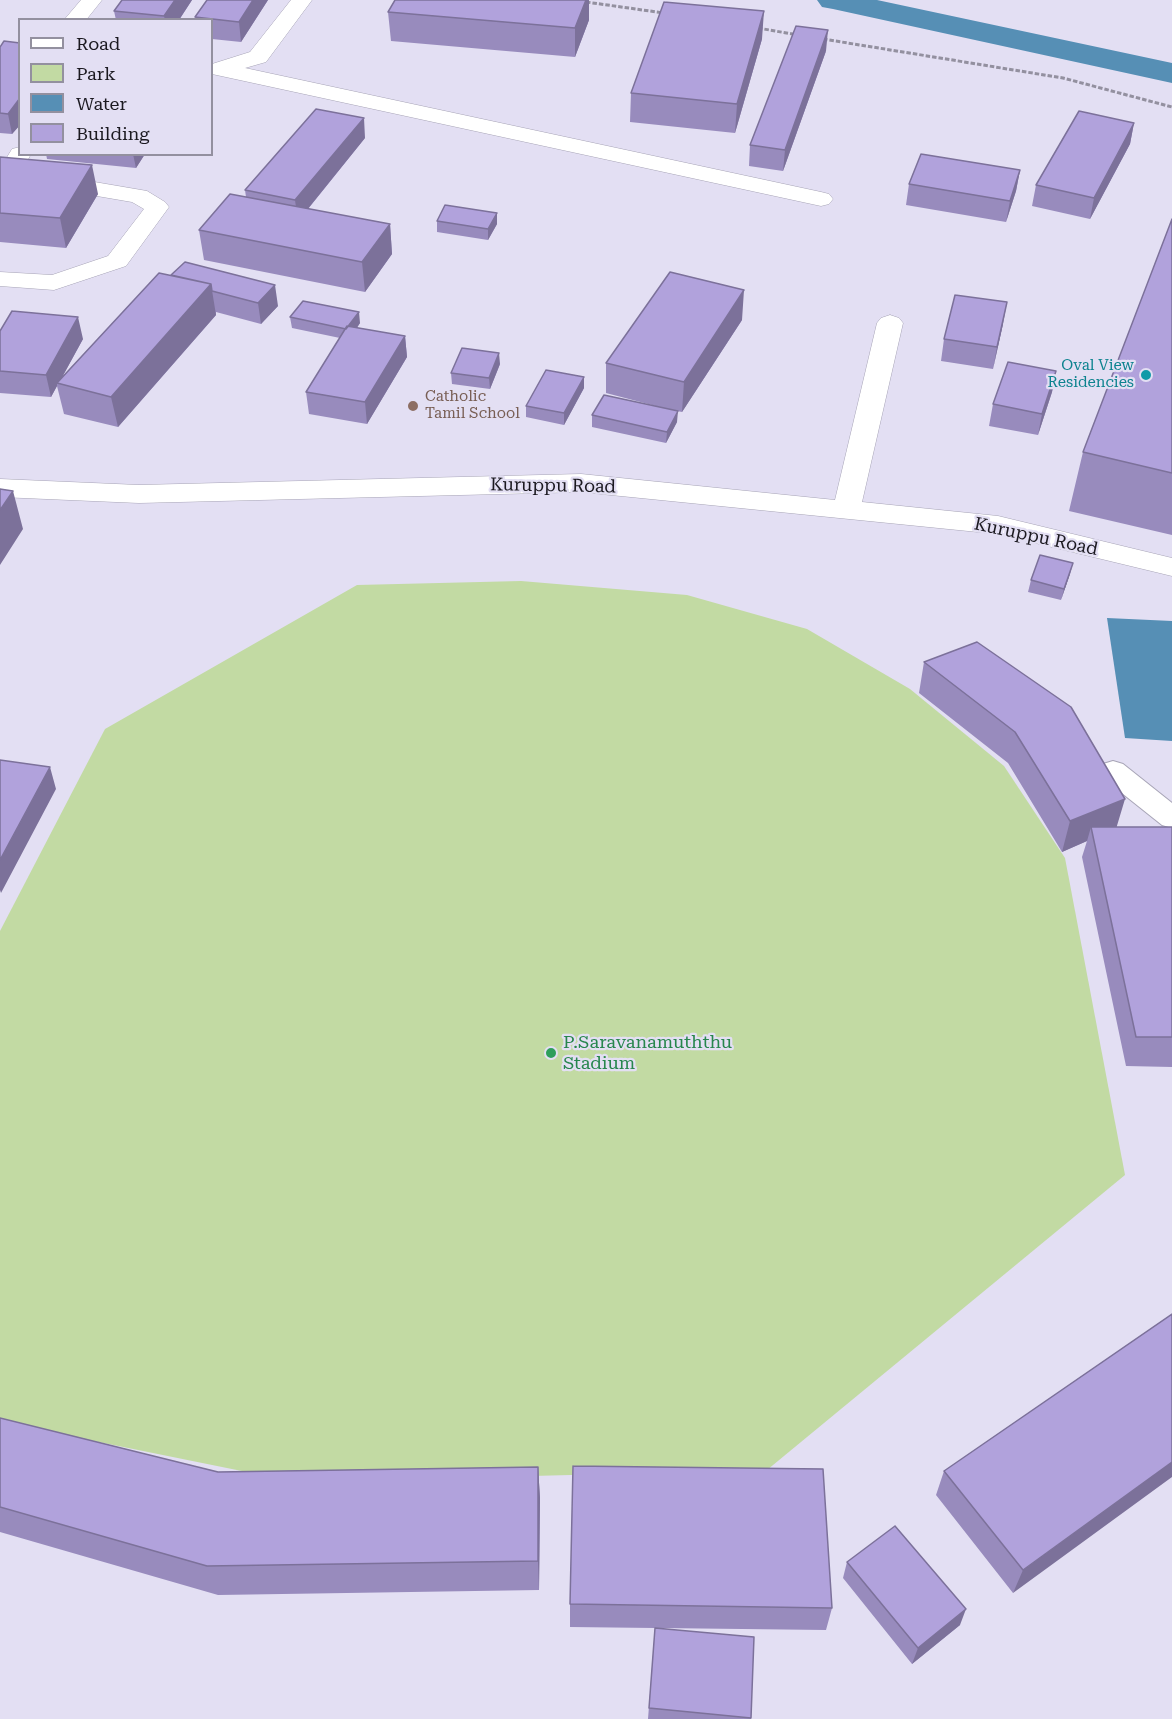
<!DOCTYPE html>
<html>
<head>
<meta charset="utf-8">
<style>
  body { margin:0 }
  #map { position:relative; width:1172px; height:1719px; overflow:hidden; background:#e3dff3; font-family:"Roboto Serif",serif }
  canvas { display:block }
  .legend { position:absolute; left:18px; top:18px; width:195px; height:138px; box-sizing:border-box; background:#e3dff3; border:2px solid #93909f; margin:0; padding:8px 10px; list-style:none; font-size:18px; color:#1b1920 }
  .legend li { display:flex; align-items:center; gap:12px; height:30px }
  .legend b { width:30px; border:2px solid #93909f }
</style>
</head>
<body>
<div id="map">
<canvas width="1172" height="1719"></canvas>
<ul class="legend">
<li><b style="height:8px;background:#fff"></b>Road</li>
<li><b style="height:16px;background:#c2daa3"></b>Park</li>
<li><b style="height:16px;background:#568fb5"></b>Water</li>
<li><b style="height:16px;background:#b1a2dc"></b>Building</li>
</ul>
</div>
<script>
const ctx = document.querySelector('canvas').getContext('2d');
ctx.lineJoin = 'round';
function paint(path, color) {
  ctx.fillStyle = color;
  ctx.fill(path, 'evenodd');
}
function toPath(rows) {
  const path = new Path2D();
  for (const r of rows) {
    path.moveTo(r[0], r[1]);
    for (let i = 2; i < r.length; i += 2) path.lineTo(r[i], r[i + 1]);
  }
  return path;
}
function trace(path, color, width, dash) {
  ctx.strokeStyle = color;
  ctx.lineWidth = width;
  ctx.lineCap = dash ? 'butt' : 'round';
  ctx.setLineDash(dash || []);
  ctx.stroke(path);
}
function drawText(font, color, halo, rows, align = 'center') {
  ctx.font = font + ' "Roboto Serif",serif';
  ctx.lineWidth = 4.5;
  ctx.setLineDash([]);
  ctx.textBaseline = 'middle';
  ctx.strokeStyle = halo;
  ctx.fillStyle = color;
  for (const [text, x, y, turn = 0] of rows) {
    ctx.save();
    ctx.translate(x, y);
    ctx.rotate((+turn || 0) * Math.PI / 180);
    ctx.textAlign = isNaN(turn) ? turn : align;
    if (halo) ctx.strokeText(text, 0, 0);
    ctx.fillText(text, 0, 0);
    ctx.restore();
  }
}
paint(toPath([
  [521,581,687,595,807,629,910,689,1004,766,1065,858,1125,1175,767,1470,296,1482,0,1422,0,931,105,729,357,585]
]), '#c2daa3');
paint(toPath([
  [1107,618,1172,621,1172,741,1125,738]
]), '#568fb5');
paint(toPath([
  [817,0,877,0,1172,63,1172,83,833,9,822,7,817,0]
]), '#568fb5');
const service = toPath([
  [1113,761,1123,764,1172,803,1172,828,1162,825,1103,778,1099,771,1103,764,1113,761]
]);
const minor = toPath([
  [81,0,102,0,86,20,64,20,81,0],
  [291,0,312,0,266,62,245,68,821,192,829,194,833,199,829,204,821,206,212,74,212,64,250,52,291,0],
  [20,147,20,154,31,154,25,165,36,172,147,191,165,202,169,207,126,266,54,290,0,286,0,272,52,275,108,256,144,209,132,202,21,183,1,167,12,149,20,147],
  [890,315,899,318,903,323,862,502,998,516,1172,558,1172,576,998,534,581,492,139,503,0,497,0,479,139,485,581,474,835,500,877,323,881,318,890,315]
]);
trace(service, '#a7a4b6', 2);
trace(minor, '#a7a4b6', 1);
trace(toPath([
  [586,2,664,13],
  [758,28,798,35],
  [823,39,1063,78,1172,107]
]), '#93909f', 3, [4.5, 2]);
paint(service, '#fff');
paint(minor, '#fff');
paint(toPath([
  [122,0,192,0,179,20,116,20,114,11],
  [268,0,241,42,212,39,212,20,196,20,195,17],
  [388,12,589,20,575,57,391,41],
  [762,39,735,133,630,122,631,93],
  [20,43,20,125,12,134,0,133,0,47],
  [826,51,783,171,749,166,750,145],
  [1134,123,1130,144,1090,219,1032,206,1036,185],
  [365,138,308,209,390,224,392,254,365,292,204,260,199,230,246,197,245,190],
  [46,154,145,154,136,168,47,159],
  [0,157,98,194,66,248,0,242],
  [1020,170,1016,191,1006,222,906,205,909,184],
  [497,213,497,224,488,240,437,232,437,221],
  [1172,219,1172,535,1069,511,1083,452],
  [159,273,278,306,261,324,216,312,216,315,118,427,64,414,57,386,51,397,0,393,0,331,83,339,62,377],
  [290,317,360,323,357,328,405,336,407,357,367,424,309,414,306,392,340,338,292,328],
  [742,320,682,412,677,411,677,422,666,443,592,427,592,415,671,410,606,393,606,363],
  [1003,324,993,369,941,361,944,339],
  [500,364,490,389,452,384,451,373],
  [1056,371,1052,392,1038,435,989,426,993,404],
  [584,377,584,388,564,425,526,417,526,406],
  [1070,574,1061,600,1028,592,1031,580],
  [977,642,1117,827,1172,827,1172,1067,1126,1066,1082,857,1087,841,1062,852,1008,763,919,693,924,662],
  [1172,1314,1013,1593,936,1495,944,1471],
  [0,1418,218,1472,538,1467,540,1498,539,1590,218,1595,0,1532],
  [847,1562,960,1625,912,1664,843,1578],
  [570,1604,832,1608,826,1630,659,1628,751,1718,751,1719,648,1719,655,1628,570,1627]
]), '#988bbd');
paint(toPath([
  [175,0,192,0,179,20,165,20,164,16],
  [253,0,268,0,241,42,239,22],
  [586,0,589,0,589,20,575,57,575,28],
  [764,11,762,39,735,133,737,104],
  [828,30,826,51,783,171,785,150],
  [20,98,20,125,12,134,8,114],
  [364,118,365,138,298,221,295,200],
  [1134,123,1130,144,1090,219,1094,198],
  [133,154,145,154,136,168],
  [92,165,98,194,66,248,60,218],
  [1020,170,1016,191,1006,222,1010,201],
  [497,213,497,224,488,240,488,229],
  [390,224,392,254,365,292,362,262],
  [211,284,216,315,118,427,111,397],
  [275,285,278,306,261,324,258,303],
  [744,290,742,320,682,412,684,382],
  [1007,302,1003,324,993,369,997,347],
  [359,312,360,323,348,340,346,329],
  [78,317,83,339,59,383,57,383,57,386,51,397,46,375],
  [405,336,407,357,367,424,365,402],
  [499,353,500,364,490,389,489,378],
  [1056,371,1052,392,1038,435,1042,414],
  [584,377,584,388,564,425,564,413],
  [678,411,677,422,666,443,667,432],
  [13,491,23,529,0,565,0,510],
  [1073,563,1070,574,1061,600,1064,589],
  [50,767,56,789,1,893,0,890,0,860],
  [1125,799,1116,829,1091,827,1087,841,1062,852,1070,821],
  [1172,1462,1172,1477,1013,1593,1023,1570],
  [538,1467,540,1498,539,1590,538,1561],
  [966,1609,960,1625,912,1664,918,1648]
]), '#7c719a');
const building = toPath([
  [122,0,175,0,164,16,114,11,122,0],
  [207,0,253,0,239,22,195,17,207,0],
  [395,0,586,0,575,28,388,12,395,0],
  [664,2,764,11,737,104,631,93,664,2],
  [796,26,828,30,785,150,750,145,796,26],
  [4,41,20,43,20,98,8,114,0,113,0,47,4,41],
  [316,109,364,118,295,200,245,190,316,109],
  [1079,111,1134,123,1094,198,1036,185,1079,111],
  [921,154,1020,170,1010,201,909,184,921,154],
  [0,157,92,165,60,218,0,213,0,157],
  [230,194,390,224,362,262,199,230,230,194],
  [445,205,497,213,488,229,437,221,445,205],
  [1172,219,1172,473,1083,452,1172,219],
  [185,262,275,285,258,303,212,291,211,284,171,275,185,262],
  [670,272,744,290,684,382,606,363,670,272],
  [159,273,211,284,111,397,57,383,159,273],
  [955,295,1007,302,997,347,944,339,955,295],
  [303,301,359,312,346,329,290,317,303,301],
  [12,311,78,317,46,375,0,371,0,331,12,311],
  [347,326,405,336,365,402,306,392,347,326],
  [462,348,499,353,489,378,451,373,462,348],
  [1008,362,1056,371,1042,414,993,404,1008,362],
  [546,370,584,377,564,413,526,406,546,370],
  [604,395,678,411,667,432,592,415,604,395],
  [0,489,13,491,0,510,0,489],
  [1040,555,1073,563,1064,589,1031,580,1040,555],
  [977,642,1071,707,1125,799,1070,821,1015,732,924,662,977,642],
  [0,760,50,767,0,860,0,760],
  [1091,827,1172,827,1172,1037,1136,1037,1091,827],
  [1172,1314,1172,1462,1023,1570,944,1471,1172,1314],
  [0,1418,218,1472,538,1467,538,1561,207,1566,0,1507,0,1418],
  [573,1466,823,1469,832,1608,570,1604,573,1466],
  [895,1526,966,1609,918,1648,847,1562,895,1526],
  [655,1628,754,1637,751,1718,649,1708,655,1628]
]);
paint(building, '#b1a2dc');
trace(building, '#7c719a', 1.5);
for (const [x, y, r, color] of [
  [1146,375,6,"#0f9aa8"],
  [413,406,6,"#8d6e63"],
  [551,1053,6,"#2e9e5b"]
]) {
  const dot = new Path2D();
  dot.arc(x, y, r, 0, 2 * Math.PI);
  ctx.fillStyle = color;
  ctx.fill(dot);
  trace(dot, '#e3dff3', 2);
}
drawText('15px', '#0d838f', '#e3dff3', [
  ["Oval View",1134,366],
  ["Residencies",1134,383]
], 'right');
drawText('15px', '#785e54', '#e3dff3', [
  ["Catholic",425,397],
  ["Tamil School",425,414]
], 'left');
drawText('18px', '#1b1920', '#e3dff3', [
  ["Kuruppu Road",553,486,1],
  ["Kuruppu Road",1036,537,12]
]);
drawText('18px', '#27864d', '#e3dff3', [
  ["P.Saravanamuththu",563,1043],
  ["Stadium",563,1064]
], 'left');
</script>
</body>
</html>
